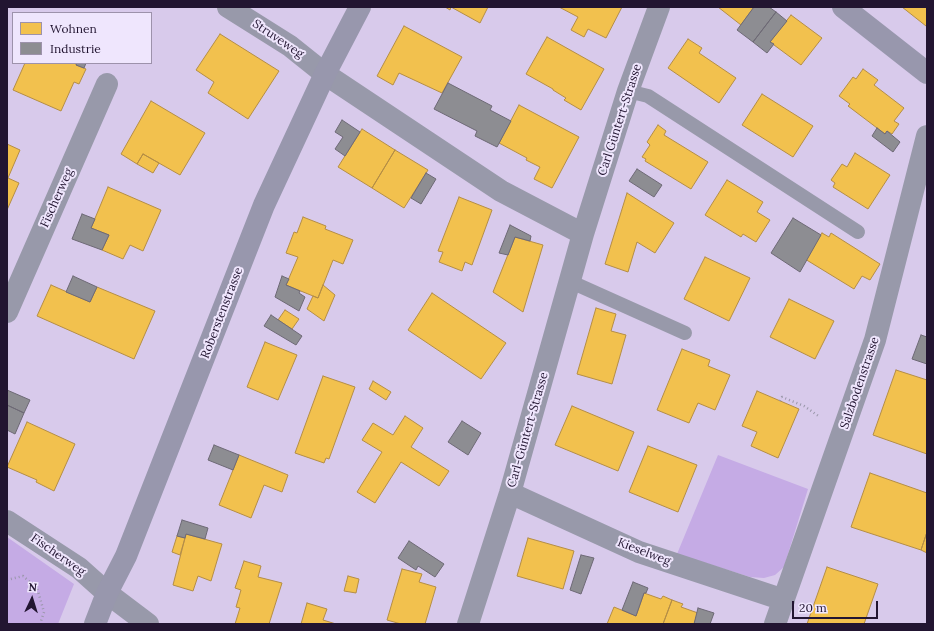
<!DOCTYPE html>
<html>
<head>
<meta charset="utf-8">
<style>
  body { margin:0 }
  #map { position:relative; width:934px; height:631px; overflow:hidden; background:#d8caeb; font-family:Lora,serif }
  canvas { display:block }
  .frame { position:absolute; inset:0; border:8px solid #221531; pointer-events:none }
  .legend { position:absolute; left:12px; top:12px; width:140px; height:52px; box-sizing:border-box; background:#efe6fd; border:1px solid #9d92ab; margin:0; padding:5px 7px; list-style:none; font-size:12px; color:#221531 }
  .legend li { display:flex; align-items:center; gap:8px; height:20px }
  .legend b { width:20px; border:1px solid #9d92ab }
  .north { position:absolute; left:12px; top:579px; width:40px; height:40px; -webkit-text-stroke:3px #efe6fd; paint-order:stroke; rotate:4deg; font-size:11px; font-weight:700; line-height:16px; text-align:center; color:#221531 }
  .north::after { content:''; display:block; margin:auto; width:14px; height:18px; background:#221531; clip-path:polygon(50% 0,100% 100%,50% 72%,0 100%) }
  .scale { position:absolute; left:792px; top:601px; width:86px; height:18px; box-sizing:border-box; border:2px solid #221531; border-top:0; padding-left:5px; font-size:12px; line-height:14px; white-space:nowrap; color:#221531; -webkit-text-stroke:3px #efe6fd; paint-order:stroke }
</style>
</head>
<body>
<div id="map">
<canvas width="934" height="631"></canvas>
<div class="frame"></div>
<ul class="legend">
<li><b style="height:11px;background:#f2c14e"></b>Wohnen</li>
<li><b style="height:11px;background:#8d8d92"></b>Industrie</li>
</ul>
<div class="north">N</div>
<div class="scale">20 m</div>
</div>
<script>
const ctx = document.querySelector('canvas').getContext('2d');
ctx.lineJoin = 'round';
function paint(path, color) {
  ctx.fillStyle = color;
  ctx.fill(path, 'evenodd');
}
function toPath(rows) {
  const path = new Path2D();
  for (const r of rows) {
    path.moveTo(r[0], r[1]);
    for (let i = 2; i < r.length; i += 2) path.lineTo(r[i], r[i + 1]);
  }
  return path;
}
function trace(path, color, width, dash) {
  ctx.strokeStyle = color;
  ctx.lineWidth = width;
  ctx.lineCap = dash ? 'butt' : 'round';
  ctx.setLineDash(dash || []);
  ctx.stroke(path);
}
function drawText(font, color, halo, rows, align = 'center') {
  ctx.font = font + ' Lora,serif';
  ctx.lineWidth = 4;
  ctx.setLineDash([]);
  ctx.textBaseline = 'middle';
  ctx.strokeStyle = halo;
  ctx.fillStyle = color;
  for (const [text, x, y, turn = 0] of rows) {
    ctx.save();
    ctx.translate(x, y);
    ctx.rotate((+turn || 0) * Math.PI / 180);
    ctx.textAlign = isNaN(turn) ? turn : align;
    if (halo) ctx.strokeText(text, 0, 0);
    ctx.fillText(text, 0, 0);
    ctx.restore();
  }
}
paint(toPath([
  [718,455,808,489,784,567,775,575,764,578,750,577,677,554],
  [7,537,74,584,58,624,7,624]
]), '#c5abe5');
const homes = toPath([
  [445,7,488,7,480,23,451,7,450,10,445,7],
  [559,7,622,7,606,38,588,29,584,37,571,30,578,17,559,7],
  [718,7,754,7,741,25,718,7],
  [902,7,927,7,927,25,926,26,902,7],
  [791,15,822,38,801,65,770,42,791,15],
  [404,26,462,57,442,93,399,73,393,85,377,76,404,26],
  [220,34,279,71,248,119,208,93,214,82,196,70,220,34],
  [547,37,604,69,581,110,564,100,566,98,553,90,553,89,526,74,547,37],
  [688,39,702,48,699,53,736,78,719,103,668,68,688,39],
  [25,63,77,63,76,65,86,69,79,84,74,82,61,111,13,90,25,63],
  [863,69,878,80,874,85,904,108,894,121,899,124,892,134,887,131,885,134,848,106,850,104,839,96,853,77,856,79,863,69],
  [762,94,813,126,793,157,742,125,762,94],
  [151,101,205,133,180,175,143,154,137,164,121,154,151,101],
  [519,105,579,137,552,188,534,179,540,167,526,160,527,158,499,143,519,105],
  [658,125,666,131,664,135,708,162,691,189,645,161,646,159,642,157,650,145,647,142,658,125],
  [362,129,395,150,372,188,338,167,362,129],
  [7,144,20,150,8,178,19,183,7,210,7,144],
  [395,150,428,170,404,208,372,188,395,150],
  [855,153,890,175,868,209,833,187,835,183,831,180,842,164,847,167,855,153],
  [143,154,159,163,153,173,137,164,143,154],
  [727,180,763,202,757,212,770,220,756,242,743,234,741,237,705,215,727,180],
  [108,187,161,210,143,251,130,245,123,259,102,250,109,235,91,228,108,187],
  [627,193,674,223,655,253,637,242,628,272,605,264,627,193],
  [459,197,492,210,472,265,465,262,462,271,439,262,443,252,438,251,459,197],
  [303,217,326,226,325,229,353,240,343,264,333,260,318,298,286,285,298,257,286,253,294,232,297,233,303,217],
  [822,233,829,237,831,233,880,264,870,280,862,276,854,289,805,259,822,233],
  [515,237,543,245,523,312,493,292,515,237],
  [705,257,750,278,729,321,684,299,705,257],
  [51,285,90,302,97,287,155,311,134,359,37,316,51,285],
  [323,285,335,295,324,321,307,309,313,296,318,298,323,285],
  [432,293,506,343,481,379,408,330,432,293],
  [789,299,834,321,815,359,770,337,789,299],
  [596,308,616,314,611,331,626,335,612,384,577,374,596,308],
  [285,310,299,319,292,329,278,320,285,310],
  [265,342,297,355,278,400,247,387,265,342],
  [682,349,710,360,708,366,730,375,715,410,698,403,689,423,657,410,682,349],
  [896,370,927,380,927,454,873,435,896,370],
  [323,376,355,387,329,459,326,458,324,463,295,453,323,376],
  [373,381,391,392,386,400,369,389,373,381],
  [757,391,799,409,778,458,751,446,757,432,742,426,757,391],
  [572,406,634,432,618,471,555,445,572,406],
  [405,416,423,428,411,447,449,471,439,486,401,462,375,503,357,492,382,452,362,440,373,423,393,435,405,416],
  [27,422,75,444,54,491,36,482,37,480,7,467,27,422],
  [648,446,697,465,678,512,629,492,648,446],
  [239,455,288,475,282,492,264,485,251,518,219,505,239,455],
  [870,473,927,493,927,532,921,550,851,527,870,473],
  [927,532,927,553,921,550,927,532],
  [186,534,222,544,211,581,198,576,193,591,173,585,186,534],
  [177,536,185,538,180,555,172,552,177,536],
  [528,538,574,551,563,589,517,576,528,538],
  [244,561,261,566,258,577,282,583,269,624,235,624,240,608,236,607,241,590,235,588,244,561],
  [827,567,878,584,864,624,807,624,827,567],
  [402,569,422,574,419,582,436,587,425,624,401,624,387,620,402,569],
  [348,576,359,579,356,593,344,591,348,576],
  [644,593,661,599,663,596,672,600,663,624,607,624,614,607,636,616,644,593],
  [672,600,683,604,681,607,698,613,694,624,663,624,672,600],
  [307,603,327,609,323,620,336,624,301,624,307,603]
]);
paint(homes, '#f2c14e');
trace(homes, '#b48d45', 1);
const industry = toPath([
  [754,7,769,7,776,12,753,42,737,30,754,7],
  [776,12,787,21,770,42,774,44,767,53,753,42,776,12],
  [77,63,86,63,84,68,76,65,77,63],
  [448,83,492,106,490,110,511,121,497,147,475,136,477,131,434,109,448,83],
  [342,120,360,132,345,156,335,149,343,137,335,132,342,120],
  [877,128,885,134,887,131,900,142,893,152,872,136,877,128],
  [637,169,662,185,654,197,629,181,637,169],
  [426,173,436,179,421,204,411,198,426,173],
  [82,214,95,219,91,228,109,235,102,250,72,239,82,214],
  [793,218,821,235,800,272,771,253,793,218],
  [510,225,531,236,530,241,515,237,508,255,499,253,510,225],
  [73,276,97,287,90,302,66,292,73,276],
  [282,276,289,279,286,285,300,291,299,293,305,297,299,311,275,297,282,276],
  [271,315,302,336,296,345,264,326,271,315],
  [921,335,927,337,927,364,912,359,921,335],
  [7,390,30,400,24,413,7,405,7,390],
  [7,405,24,413,15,434,7,430,7,405],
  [462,421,481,433,468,455,448,442,462,421],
  [214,445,239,455,233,470,208,460,214,445],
  [182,520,208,528,205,539,186,534,185,538,177,536,182,520],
  [409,541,444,564,435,577,418,566,416,570,398,558,409,541],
  [581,555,594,558,581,594,570,590,581,555],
  [633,582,648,588,646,593,644,593,636,616,622,610,633,582],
  [698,608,714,613,710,624,694,624,698,608]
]);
paint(industry, '#8d8d92');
trace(industry, '#6d6975', 1);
trace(toPath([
  [780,401,782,397,804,406,820,417],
  [7,580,23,576,37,588,44,612,40,624]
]), '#9a97aa', 2.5, [1, 3]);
trace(toPath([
  [628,91,648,96,858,232],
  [569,281,685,333]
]), '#9899aa', 14);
trace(toPath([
  [228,7,290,46,325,74,501,191,583,234],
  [7,312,107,84],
  [510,493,639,552,784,600],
  [7,521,79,568,107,593,148,624],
  [468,624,510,493,583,234,628,91,659,7],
  [775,624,875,340,927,136]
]), '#9899aa', 22);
trace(toPath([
  [843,7,927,73],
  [95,624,107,593,126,556,264,205,325,74,360,7]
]), '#9897ad', 22);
drawText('12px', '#221531', '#efe6fd', [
  ["Struveweg",278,39,34],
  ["Carl Güntert-Strasse",620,120,-72],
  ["Fischerweg",57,198,-66],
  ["Roberstenstrasse",222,313,-69],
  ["Salzbodenstrasse",860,383,-71],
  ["Carl-Güntert-Strasse",528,430,-74],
  ["Kieselweg",644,552,21],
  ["Fischerweg",58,555,35]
]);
</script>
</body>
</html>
